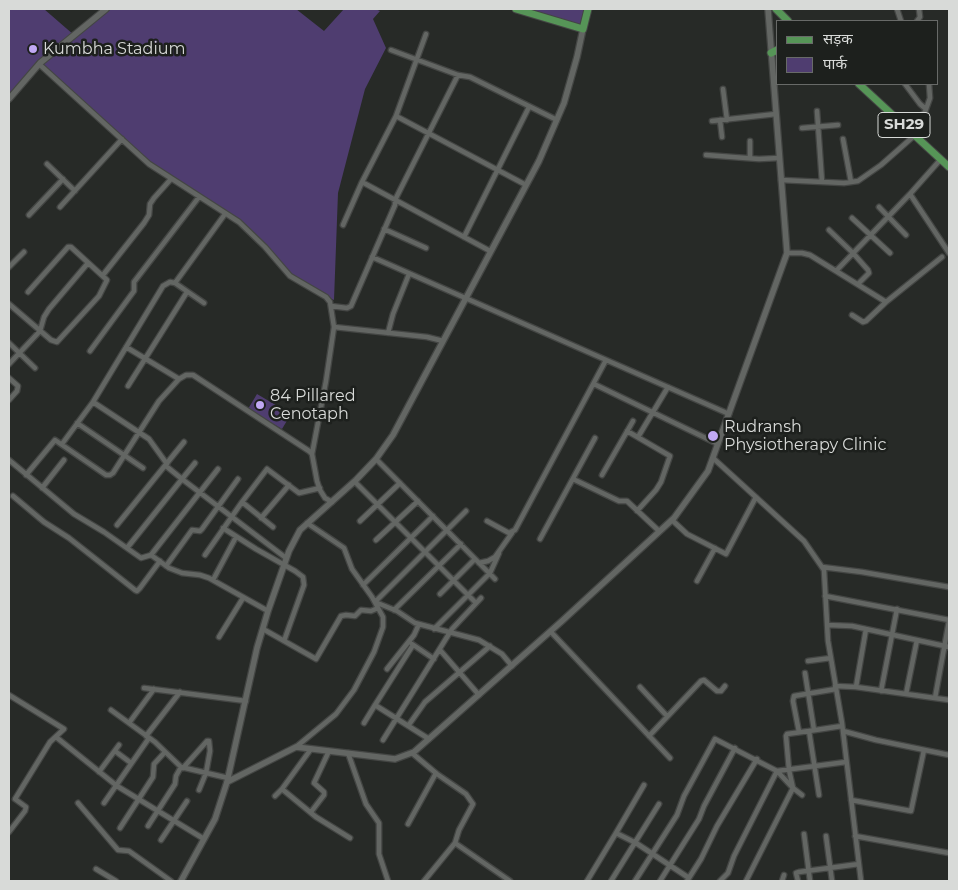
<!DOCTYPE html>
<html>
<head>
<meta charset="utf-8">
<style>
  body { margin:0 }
  #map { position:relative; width:958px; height:890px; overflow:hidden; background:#272a27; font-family:Montserrat,"Noto Sans Devanagari",sans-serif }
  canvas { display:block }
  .frame { position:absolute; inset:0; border:10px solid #d8dad8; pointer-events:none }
  .legend { position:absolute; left:776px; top:20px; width:162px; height:65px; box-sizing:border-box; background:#1d201d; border:1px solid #686a68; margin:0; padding:6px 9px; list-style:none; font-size:15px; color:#d8dad8 }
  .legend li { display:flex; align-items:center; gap:10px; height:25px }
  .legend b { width:25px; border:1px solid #686a68 }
</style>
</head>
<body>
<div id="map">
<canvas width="958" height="890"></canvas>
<div class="frame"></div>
<ul class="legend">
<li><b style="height:6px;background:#569557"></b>सड़क</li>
<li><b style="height:14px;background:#4f3d70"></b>पार्क</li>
</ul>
</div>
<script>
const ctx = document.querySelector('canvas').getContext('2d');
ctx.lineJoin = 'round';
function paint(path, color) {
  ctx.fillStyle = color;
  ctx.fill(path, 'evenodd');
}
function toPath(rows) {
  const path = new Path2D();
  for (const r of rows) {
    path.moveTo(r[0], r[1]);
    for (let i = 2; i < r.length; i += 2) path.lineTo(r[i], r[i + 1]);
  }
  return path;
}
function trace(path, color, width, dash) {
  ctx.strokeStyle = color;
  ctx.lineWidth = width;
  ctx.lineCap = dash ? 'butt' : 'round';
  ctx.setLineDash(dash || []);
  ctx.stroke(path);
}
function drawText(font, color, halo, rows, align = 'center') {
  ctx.font = font + ' Montserrat,sans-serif';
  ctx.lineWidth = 5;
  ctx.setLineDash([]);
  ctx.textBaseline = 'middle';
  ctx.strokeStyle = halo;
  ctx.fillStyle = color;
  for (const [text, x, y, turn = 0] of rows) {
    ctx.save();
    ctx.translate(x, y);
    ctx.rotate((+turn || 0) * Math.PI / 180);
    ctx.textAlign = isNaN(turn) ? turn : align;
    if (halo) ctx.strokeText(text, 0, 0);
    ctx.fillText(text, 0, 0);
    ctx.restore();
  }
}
paint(toPath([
  [9,9,44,9,74,35,106,9,296,9,324,31,344,9,375,9,380,11,373,19,386,48,365,89,338,193,334,300,309,288,286,272,244,226,176,182,140,155,40,63,9,99],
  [521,9,588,9,583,29],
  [257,394,291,414,282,429,248,409]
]), '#4f3d70');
const minor = toPath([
  [897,9,901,21],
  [917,21,920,17,919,9],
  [391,50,458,75,470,77,557,120],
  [39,64,149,164,239,222,265,247,290,276,326,297,330,302,334,327,427,337,443,341],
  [905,84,920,104,926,109],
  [723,89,727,120],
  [817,111,822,182],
  [396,116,526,185],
  [720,120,722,137],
  [712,121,776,114],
  [802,128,838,125],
  [908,129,925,112,930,98,929,84],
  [843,139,851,182],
  [706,155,759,159,779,158],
  [750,158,750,141],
  [47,164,75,191],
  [781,180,844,183,858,181,881,165,915,135],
  [362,182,490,251],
  [910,194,941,159],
  [60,207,122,139],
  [879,207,906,235],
  [29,215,63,179],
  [852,218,890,253],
  [343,225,362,182,396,116,426,34],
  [384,229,426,248],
  [829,230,853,253,868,270,869,273,858,284],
  [464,237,529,107],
  [787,253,802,253,810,255,886,302,942,257],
  [372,257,729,414],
  [9,267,24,252],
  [836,271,910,194,949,253],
  [103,275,144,223,149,215,150,204,154,198,171,179],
  [175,283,225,214],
  [9,304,51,340,57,342,99,296,107,280,71,247,68,247,28,292],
  [331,306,347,308,351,306,395,205,395,200,458,75],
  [852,315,863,322,866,321,886,302],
  [388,333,393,314,409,274],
  [9,343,35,368],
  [126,347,179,379],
  [90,351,134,291,134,282,199,197],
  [9,364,40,331,44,317,49,309,88,263],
  [9,378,18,386,17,391,9,400],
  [594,384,718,444],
  [128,386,187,292],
  [93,402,149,439,167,464],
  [77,423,143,468],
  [627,431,670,456,661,482,656,490,637,511],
  [638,437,668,387],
  [62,444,93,402,163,286,170,282,175,283,204,303],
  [312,454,326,381,334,327],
  [713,458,804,541,824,570,828,641,842,723,861,881],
  [376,459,495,579],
  [9,460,74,514,104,532,141,558,151,555,218,469],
  [166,466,182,479,195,463],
  [26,475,55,440,106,475,110,475,113,473,159,401,179,379,186,375,193,375,309,451,312,454,317,481,320,490,325,498,332,502],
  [602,475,633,421],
  [573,479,619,501,627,501,659,531],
  [355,482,476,603],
  [42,488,64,460],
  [13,496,44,522,69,538,135,590,137,591,140,588,160,561],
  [242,502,273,527],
  [466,511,375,602,397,611,415,623,479,640,502,654,512,666],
  [261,518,289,485],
  [672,520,687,534,726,554,756,497],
  [360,521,400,483],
  [487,521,509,533,515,530,606,360],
  [117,525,184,442],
  [223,528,256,549,295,571,303,577,304,585,284,641],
  [540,539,595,438],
  [376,540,418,501],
  [127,548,182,479,286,558],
  [151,555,169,568,182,573,200,575,209,578,268,611],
  [205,555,242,502,267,469,299,493,320,488],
  [479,563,488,561,495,557,512,533],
  [166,566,192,530,200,531,202,529,238,479],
  [822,567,862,572,949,587],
  [213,580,236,537],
  [697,581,715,548],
  [363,585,433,516],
  [440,594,475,559],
  [825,596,949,620],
  [394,610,461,544],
  [827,625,852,626,949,647],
  [263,629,316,659,341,616,346,615,355,616,361,610,371,611,378,608],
  [434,629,490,573,499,553],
  [551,632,670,758],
  [219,637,243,598],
  [412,644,434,659],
  [413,645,375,705,429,739],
  [440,650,479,695],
  [808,661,831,658],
  [387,669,414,635,419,624],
  [805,673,814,730],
  [835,686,856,687,949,700],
  [640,687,667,716],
  [856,687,866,629],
  [144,688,246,701],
  [881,691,897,609],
  [906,694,917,640],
  [9,695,64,729,50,742,15,799,26,807,25,811,9,832],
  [935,698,949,621],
  [111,710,155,742,181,767,228,778],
  [129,723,154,689],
  [364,723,375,705],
  [408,726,425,702,490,646],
  [843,731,876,740,949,755],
  [799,732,793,701,794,696,836,689],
  [146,736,180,692],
  [649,736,701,681,704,680,717,691,721,691,725,686],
  [56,737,117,786,204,839],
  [383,740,452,629,481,598],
  [296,747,336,714,354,690,374,652,383,627,383,617,372,597,352,569,344,548,307,523],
  [311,749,282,789,316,817,350,838],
  [115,751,131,763],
  [348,753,366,804,379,823,379,854,388,881],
  [412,753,437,774,466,794,473,804,459,830,455,843,424,881],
  [183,768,207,741,209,741,210,751,206,773,199,790],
  [777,771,846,762],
  [99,772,119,745],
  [644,785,616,833,636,843,689,878],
  [819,795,809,731,842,726],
  [275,796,282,789],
  [851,800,911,811,924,750],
  [78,803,118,850,129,851,171,881],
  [104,803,149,738],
  [311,812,324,795,324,792,314,783,329,751],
  [408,824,436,773],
  [148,826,175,784,176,776,181,767],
  [120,828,153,777,154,764,165,752],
  [804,834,810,881],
  [826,836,832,881],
  [855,836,949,853],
  [161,840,187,801],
  [455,843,510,881],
  [96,869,116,881],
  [587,881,616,833],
  [611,881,659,804],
  [635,881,677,815,684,796,715,739,777,771,793,788,802,795],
  [660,881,699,819,704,806,735,748],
  [687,881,701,859,717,826,757,759],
  [720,881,728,873,734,856,777,771],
  [746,881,793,788,789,770,786,736,787,734,809,731],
  [782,881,784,875],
  [798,881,796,873,799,872,859,864]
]);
const tertiary = toPath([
  [9,99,40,63,106,9],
  [227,782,296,747,395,759,414,752,562,621,674,518,708,471,787,253,768,9],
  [181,881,215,819,227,782,257,648,268,611,289,551,300,530,356,480,376,459,393,435,539,161,564,103,577,57,583,29]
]);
const primary = toPath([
  [516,9,583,29,588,9],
  [776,9,788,21],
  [771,53,777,50],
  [859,84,949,167]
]);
trace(minor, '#444644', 7);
trace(tertiary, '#444644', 8);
trace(primary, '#444644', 9);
trace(minor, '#636663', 4.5);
trace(tertiary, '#636663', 5.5);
trace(primary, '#569557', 7);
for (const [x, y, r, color] of [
  [33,49,5,"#c0a8f3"],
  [260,405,5,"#c0a8f3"],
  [713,436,6,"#c0a8f3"]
]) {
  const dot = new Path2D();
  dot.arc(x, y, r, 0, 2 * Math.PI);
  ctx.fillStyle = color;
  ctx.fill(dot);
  trace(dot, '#1d201d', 2);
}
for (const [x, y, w] of [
  [904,125,52]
]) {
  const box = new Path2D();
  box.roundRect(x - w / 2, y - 12.5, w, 25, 4);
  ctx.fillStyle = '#1d201d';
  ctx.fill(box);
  trace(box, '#d8dad8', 1);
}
drawText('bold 15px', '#d8dad8', null, [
  ["SH29",904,125]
]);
drawText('16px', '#d8dad8', '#1d201d', [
  ["Kumbha Stadium",43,49],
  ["84 Pillared",270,396],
  ["Cenotaph",270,414],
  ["Rudransh",724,427],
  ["Physiotherapy Clinic",724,445]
], 'left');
</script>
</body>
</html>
